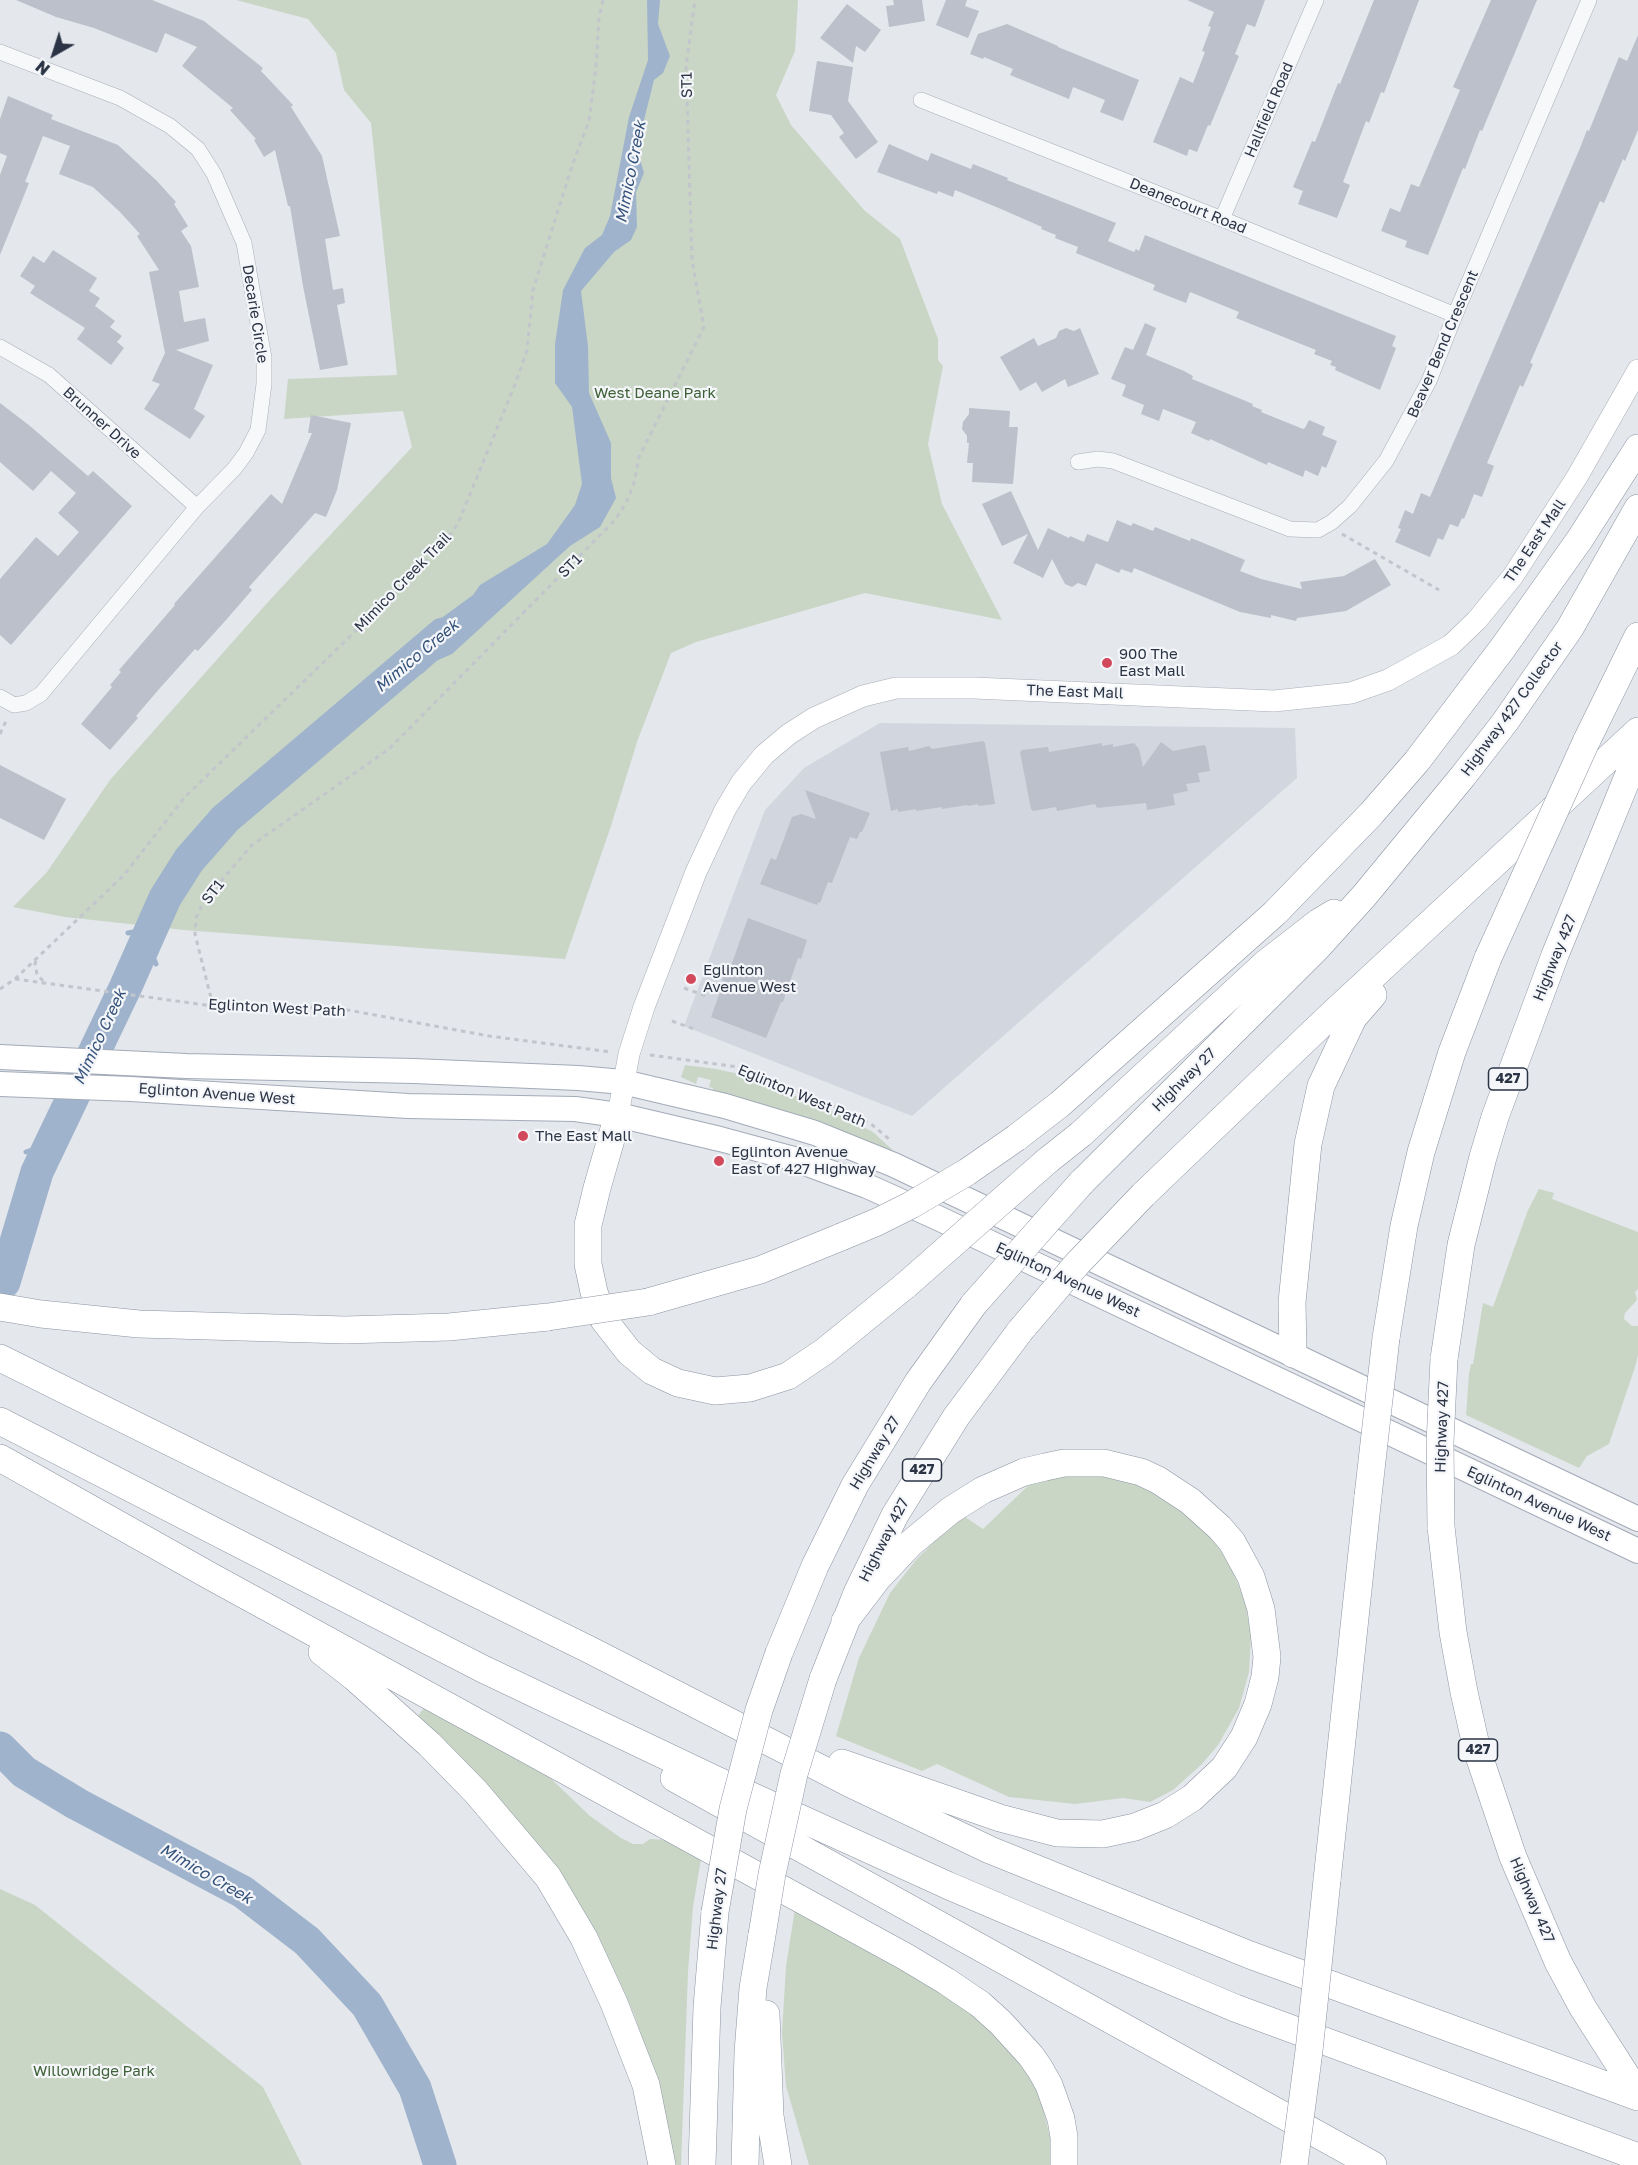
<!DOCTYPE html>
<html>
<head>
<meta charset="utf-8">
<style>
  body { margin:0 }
  #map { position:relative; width:1638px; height:2165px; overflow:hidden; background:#e4e7ec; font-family:"Golos Text",sans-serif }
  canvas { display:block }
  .north { position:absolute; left:24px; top:24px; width:60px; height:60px; -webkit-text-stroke:4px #f4f6f9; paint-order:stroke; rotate:219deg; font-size:16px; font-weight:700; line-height:24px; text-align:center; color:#2b3445 }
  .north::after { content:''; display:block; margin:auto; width:21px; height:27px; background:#2b3445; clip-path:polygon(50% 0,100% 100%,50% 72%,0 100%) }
</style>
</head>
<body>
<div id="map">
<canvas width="1638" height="2165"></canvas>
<div class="north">N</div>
</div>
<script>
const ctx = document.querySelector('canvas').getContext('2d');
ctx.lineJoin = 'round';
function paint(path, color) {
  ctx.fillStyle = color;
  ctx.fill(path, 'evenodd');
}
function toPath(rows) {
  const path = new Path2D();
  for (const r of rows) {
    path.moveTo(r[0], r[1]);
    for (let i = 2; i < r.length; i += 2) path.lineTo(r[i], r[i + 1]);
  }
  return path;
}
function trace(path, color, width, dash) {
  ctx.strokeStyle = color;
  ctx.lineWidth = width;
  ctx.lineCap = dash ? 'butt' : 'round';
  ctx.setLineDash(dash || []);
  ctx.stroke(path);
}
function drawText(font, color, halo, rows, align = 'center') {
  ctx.font = font + ' "Golos Text",sans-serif';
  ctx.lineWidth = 4.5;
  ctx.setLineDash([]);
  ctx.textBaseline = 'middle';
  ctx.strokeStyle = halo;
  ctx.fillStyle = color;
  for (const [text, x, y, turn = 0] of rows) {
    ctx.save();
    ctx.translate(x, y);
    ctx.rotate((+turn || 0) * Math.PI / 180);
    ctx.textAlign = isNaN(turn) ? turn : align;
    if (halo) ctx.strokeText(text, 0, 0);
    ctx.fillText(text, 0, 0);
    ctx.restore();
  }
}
paint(toPath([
  [880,723,1295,728,1297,778,912,1116,684,1026,765,810,804,768]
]), '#d2d6de');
paint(toPath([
  [236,0,798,0,795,51,776,95,791,125,864,210,900,239,938,339,938,360,943,366,928,444,942,504,1002,620,865,593,696,642,671,653,637,742,611,826,565,959,184,930,65,917,13,907,47,872,110,780,268,602,412,447,403,411,284,419,288,379,397,375,371,123,344,90,336,53,308,19],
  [685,1065,716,1069,739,1074,826,1108,873,1132,898,1155,712,1093,713,1088,709,1087,711,1080,698,1077,696,1084,681,1077],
  [1539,1189,1554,1193,1552,1199,1638,1232,1638,1289,1635,1292,1637,1300,1625,1313,1624,1319,1632,1326,1638,1326,1638,1355,1635,1367,1609,1444,1587,1456,1579,1468,1466,1415,1469,1374,1471,1364,1473,1364,1483,1303,1493,1307,1528,1210],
  [1091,1475,1127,1481,1162,1495,1210,1533,1232,1570,1245,1601,1251,1636,1249,1672,1239,1708,1218,1745,1202,1764,1173,1790,1150,1802,1123,1798,1075,1804,1009,1797,937,1764,922,1771,836,1736,859,1658,890,1593,916,1560,942,1534,965,1517,983,1529,1032,1482,1063,1476],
  [425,1707,545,1773,590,1816,621,1838,633,1844,643,1844,650,1839,667,1840,701,1859,693,1907,688,1972,681,2165,671,2165,650,2063,634,2014,617,1976,594,1930,531,1837,500,1800,457,1754,417,1717],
  [0,1889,35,1905,263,2087,302,2165,0,2165],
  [795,1909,905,1970,973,2013,996,2033,1030,2077,1040,2096,1050,2137,1050,2165,809,2165,786,2086,782,2033,786,1966]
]), '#c9d6c5');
paint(toPath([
  [647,0,660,0,658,24,670,56,663,73,654,80,637,148,644,173,636,192,637,227,631,240,614,252,581,291,588,346,589,393,611,443,611,478,616,498,600,527,570,546,452,654,436,661,422,674,403,659,436,622,473,595,480,585,547,544,575,505,582,484,572,407,555,383,555,344,563,290,585,248,602,235,610,216,629,117,648,60]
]), '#9fb4cc');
trace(toPath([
  [128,933,152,929],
  [146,941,156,964],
  [26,1152,51,1143]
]), '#9fb4cc', 5);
trace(toPath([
  [4,1282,37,1172,126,986,165,898,189,860,225,819,443,634],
  [0,1748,24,1772,77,1804,243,1892,307,1941,367,2005,415,2088,440,2165]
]), '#9fb4cc', 33);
paint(toPath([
  [16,0,152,0,204,21,263,68,261,71,293,105,291,107,322,156,340,236,325,239,333,290,343,288,345,303,337,305,348,365,320,370,303,286,290,206,288,206,275,150,264,157,254,140,256,139,230,110,233,108,182,66,197,47,165,33,157,53,94,28,56,17],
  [893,0,922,0,925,21,889,27,886,6,894,5],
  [946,0,967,0,965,6,979,11,968,38,936,25],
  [1187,0,1265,0,1255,27,1247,24,1235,54,1239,56,1210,126,1208,125,1197,152,1189,149,1187,156,1153,142,1180,77,1193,83,1205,52,1202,51,1211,27,1208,26,1214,12],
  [1374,0,1419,0,1384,93,1381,92,1369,123,1366,121,1343,182,1350,185,1337,218,1298,204,1303,191,1293,187,1312,141,1315,142,1338,83,1340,84],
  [1491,0,1537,0,1482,131,1480,130,1465,169,1463,168,1428,255,1405,247,1407,241,1381,231,1390,208,1400,212,1411,184,1419,187,1460,90,1453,87],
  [847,4,881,30,865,52,856,46,853,63,820,38],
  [1007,24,1058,46,1058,47,1139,80,1123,121,1100,112,1105,100,1073,87,1069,99,1010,75,1013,69,984,57,983,59,970,54,978,34],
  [1638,35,1638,130,1625,161,1623,159,1604,203,1600,201,1530,363,1533,364,1523,387,1520,385,1487,463,1494,466,1482,497,1474,494,1464,519,1462,518,1458,527,1450,524,1443,540,1438,538,1430,557,1395,542,1401,529,1398,528,1405,510,1413,514,1421,493,1430,497,1580,148,1587,130,1589,131,1619,57,1627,61],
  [817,61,853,67,848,101,878,142,856,159,839,137,844,133,831,115,809,111],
  [8,96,53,115,51,119,118,145,157,181,176,202,174,204,188,226,181,231,191,246,199,287,179,291,184,322,205,318,209,341,176,350,213,365,194,409,205,416,190,439,144,409,160,384,152,381,165,353,149,272,159,270,137,236,140,234,120,212,93,187,59,174,70,146,43,136,25,182,29,183,0,255,0,175,7,156,0,153,0,119],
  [889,144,928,161,931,153,971,169,973,164,1008,178,1007,180,1116,223,1108,241,1134,252,1136,249,1139,251,1145,235,1396,336,1392,346,1396,348,1380,390,1335,370,1336,367,1330,365,1332,361,1314,354,1316,350,1236,318,1239,312,1190,292,1186,303,1153,290,1155,285,1076,253,1078,247,1055,238,1056,235,1041,229,1042,227,1001,209,955,190,953,197,938,191,937,194,877,172],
  [53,250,97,278,89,291,100,298,95,306,115,321,110,327,122,336,117,342,124,348,111,365,77,339,85,328,30,293,35,286,20,276,33,256,44,263],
  [1145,323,1156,328,1146,355,1184,371,1193,376,1192,379,1253,404,1252,406,1262,410,1261,412,1303,429,1305,428,1309,420,1325,427,1322,435,1337,441,1326,468,1322,466,1318,476,1305,470,1303,477,1268,462,1267,465,1210,439,1209,441,1191,433,1196,422,1163,409,1159,421,1141,414,1144,405,1122,396,1126,385,1111,379,1125,347,1133,350],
  [1066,328,1074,331,1080,328,1099,374,1068,387,1065,379,1042,392,1036,382,1020,391,1000,357,1034,338,1038,346,1056,338,1059,331],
  [0,403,30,426,88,476,93,471,132,506,11,645,0,635,0,579,36,537,58,556,79,532,58,513,76,493,51,471,33,491,0,462],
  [969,408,1010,411,1009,427,1018,427,1013,484,972,482,973,463,967,463,969,443,967,443,967,436,962,429,963,422,969,414],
  [311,415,351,423,337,490,326,517,315,513,249,587,252,590,226,620,198,651,195,649,160,688,136,716,138,718,110,750,81,724,112,687,110,685,121,672,119,670,175,605,174,604,271,494,282,504,312,433,308,433],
  [1011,491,1038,550,1048,528,1069,538,1070,536,1084,542,1087,534,1108,542,1117,520,1131,526,1133,523,1153,531,1155,527,1190,541,1191,538,1245,560,1240,571,1261,579,1302,589,1300,582,1344,576,1375,559,1391,585,1346,611,1297,618,1296,621,1271,615,1271,618,1240,612,1134,568,1132,573,1121,569,1119,573,1096,563,1086,586,1078,583,1072,587,1065,584,1052,559,1043,578,1013,563,1028,534,1002,546,982,504],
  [983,741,985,743,995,804,978,806,978,804,968,806,967,805,942,809,942,807,916,811,916,809,898,812,898,809,891,811,880,752,908,747,909,751,929,746,932,749],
  [1161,742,1173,751,1204,745,1206,747,1210,771,1198,773,1200,782,1186,784,1188,791,1173,794,1175,805,1147,810,1146,803,1097,808,1095,804,1057,811,1056,807,1033,811,1031,809,1020,752,1022,750,1048,747,1049,752,1102,743,1102,746,1113,744,1113,747,1134,743,1139,749,1143,767],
  [0,765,66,799,44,840,0,818],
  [805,790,870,813,862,832,860,832,857,839,850,837,832,883,828,882,820,903,818,902,817,905,760,884,771,858,776,860,792,817,801,814,816,819],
  [748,918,807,940,801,959,798,958,783,1002,781,1002,766,1038,711,1017,724,981,722,980,728,965,731,966]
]), '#bbc0ca');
const minor = toPath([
  [0,52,120,98,170,126,198,149,214,174,244,243,264,358,264,384,258,430,246,453,234,469,197,507,41,694,26,703,14,705,0,697],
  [921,100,1222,219,1455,315],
  [1222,219,1316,0],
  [0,347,49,375,197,507],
  [1078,462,1098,459,1113,461,1290,529,1318,530,1332,522,1350,506,1386,461,1429,381,1455,315,1589,0]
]);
const secondary = toPath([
  [618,1115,629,1054,644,1007,696,872,725,810,741,783,764,755,789,734,814,718,863,696,896,688,974,688,1274,701,1351,693,1388,680,1451,645,1477,620,1513,576,1577,477,1638,370]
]);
const primary = toPath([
  [0,1057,186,1066,414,1071,578,1078,623,1082,725,1106,815,1133,894,1165,1638,1519],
  [0,1084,131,1089,408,1106,575,1109,618,1115,720,1139,794,1159,867,1186,938,1218,1638,1551]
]);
const motorway = toPath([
  [1586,742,1638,636],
  [618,1115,597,1188,588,1225,588,1264,594,1292,604,1320,629,1352,652,1371,678,1383,715,1391,750,1388,788,1376,825,1351,906,1285],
  [1016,1138,1060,1104,1275,913,1371,814,1417,761,1502,649,1580,539,1638,448],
  [1047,1161,1081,1134,1266,963,1319,922,1334,913],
  [1081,1183,1316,949,1364,896,1463,776,1505,722,1570,628,1638,508],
  [1143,1195,1331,1015,1638,731],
  [648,1302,760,1270,841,1237],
  [0,1307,41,1314,139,1324,345,1330,449,1327,548,1317],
  [1386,1338,1404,1226,1421,1152,1452,1052,1488,958],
  [1293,1354,1292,1302,1308,1144,1321,1086,1353,1018,1373,995],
  [0,1358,592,1651,849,1783,990,1850,1250,1955,1638,2097],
  [1444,1359,1461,1245,1483,1157,1495,1117,1555,955,1638,752],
  [0,1421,483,1669,714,1779,947,1885,1235,2008,1638,2157],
  [0,1458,212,1577,906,1957,946,1981,980,2004,1001,2023,1031,2056,1040,2069,1049,2085,1061,2119,1064,2137,1064,2165],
  [1441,1527,1453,1632,1464,1692,1477,1750,1513,1857,1558,1962,1583,2008,1638,2094],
  [322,1652,354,1677,429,1744,476,1792,548,1877,584,1938,614,2003,646,2085,662,2165],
  [779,1653,815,1566,855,1485,918,1382,974,1304],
  [823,1679,857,1593,895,1515,956,1417,1020,1331],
  [842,1763,1000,1818,1057,1833,1103,1834,1135,1827,1165,1815,1192,1798,1224,1768,1244,1737,1258,1704,1265,1677,1267,1657,1261,1609,1251,1577,1232,1542,1220,1528,1190,1501,1158,1480,1141,1472,1104,1463,1064,1463,1045,1467,1024,1472,983,1490,951,1510,911,1543,877,1579,845,1621],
  [674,1778,1373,2165],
  [1327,1880,1368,1496],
  [766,2014,770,2116,778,2165],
  [702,2165,707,2007,715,1912],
  [745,2165,748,2052,753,1988,762,1935]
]);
trace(minor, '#a9aeb7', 16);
trace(secondary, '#a9aeb7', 22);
trace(primary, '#a3abb8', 26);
trace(motorway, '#8b94a3', 28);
trace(toPath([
  [1342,534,1439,590],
  [0,734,7,719],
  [36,961,35,964,37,974,43,981],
  [15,979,124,875,184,798,412,576,452,533,459,521,516,382,527,350,533,290,572,166,589,121,596,67,599,18,603,0],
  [684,988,706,996],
  [0,989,15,979,213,1006,248,1009,306,1007,342,1009,489,1036,611,1052],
  [213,1006,195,934,196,918,204,901,252,845,389,749,615,520,626,503,634,483,639,457,704,327,692,260,686,67,695,0],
  [672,1021,694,1029],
  [650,1055,738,1067,840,1109,871,1124,889,1139]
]), '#c2c5cb', 3, [4.5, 4.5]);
trace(minor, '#f7f8fa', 15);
trace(secondary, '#fff', 21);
trace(primary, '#fff', 24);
trace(motorway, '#fff', 27);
const motorwayBridge = toPath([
  [1488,958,1586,742],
  [841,1237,877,1222,911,1205,967,1172,1016,1138],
  [906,1285,1047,1161],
  [974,1304,1081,1183],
  [548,1317,648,1302],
  [1020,1331,1077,1264,1143,1195],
  [1368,1496,1386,1338],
  [1441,1527,1440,1443,1444,1359],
  [715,1912,733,1809,759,1710,779,1653],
  [762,1935,772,1874,794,1774,823,1679],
  [1294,2165,1309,2051,1327,1880]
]);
trace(motorwayBridge, '#8b94a3', 28, []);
trace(motorwayBridge, '#fff', 27);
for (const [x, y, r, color] of [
  [1107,663,6,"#d1495b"],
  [691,979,6,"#d1495b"],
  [523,1136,6,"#d1495b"],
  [719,1161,6,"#d1495b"]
]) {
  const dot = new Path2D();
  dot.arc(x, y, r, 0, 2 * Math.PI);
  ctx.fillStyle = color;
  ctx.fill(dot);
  trace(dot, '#f4f6f9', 2);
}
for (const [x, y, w] of [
  [1508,1079,39],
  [922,1470,39],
  [1478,1750,39]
]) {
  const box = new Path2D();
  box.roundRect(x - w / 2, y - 11, w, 22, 4.5);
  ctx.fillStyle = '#f4f6f9';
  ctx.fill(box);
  trace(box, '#2b3445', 1.5);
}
drawText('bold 14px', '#2b3445', null, [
  ["427",1508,1079],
  ["427",922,1470],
  ["427",1478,1750]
]);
drawText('15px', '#2b3445', '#f4f6f9', [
  ["ST1",687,85,-91],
  ["Hallfield Road",1269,110,-67],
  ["Deanecourt Road",1188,206,22],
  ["Decarie Circle",255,314,81],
  ["Beaver Bend Crescent",1443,344,-67],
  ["Brunner Drive",102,423,42],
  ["The East Mall",1535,541,-56],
  ["ST1",570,566,-45],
  ["Mimico Creek Trail",403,582,-46],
  ["The East Mall",1075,692,2],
  ["Highway 427 Collector",1512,709,-54],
  ["ST1",213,892,-52],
  ["Highway 427",1555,958,-68],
  ["Eglinton West Path",277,1008,3],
  ["Highway 27",1184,1080,-45],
  ["Eglinton Avenue West",217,1094,4],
  ["Eglinton West Path",802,1096,23],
  ["Eglinton Avenue West",1068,1280,25],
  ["Highway 427",1442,1427,-88],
  ["Highway 27",875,1453,-59],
  ["Eglinton Avenue West",1539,1504,25],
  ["Highway 427",884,1540,-63],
  ["Highway 427",1532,1900,67],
  ["Highway 27",717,1909,-83]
]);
drawText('15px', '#3f6138', '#f4f6f9', [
  ["West Deane Park",655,393],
  ["Willowridge Park",94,2071]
]);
drawText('15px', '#2b3445', '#f4f6f9', [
  ["900 The",1119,654],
  ["East Mall",1119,671],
  ["Eglinton",703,970],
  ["Avenue West",703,987],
  ["The East Mall",535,1136],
  ["Eglinton Avenue",731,1152],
  ["East of 427 Highway",731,1169]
], 'left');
drawText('italic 16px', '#34527a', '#f4f6f9', [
  ["Mimico Creek",631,172,-79],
  ["Mimico Creek",417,656,-40],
  ["Mimico Creek",100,1037,-65],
  ["Mimico Creek",206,1874,30]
]);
</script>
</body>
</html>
